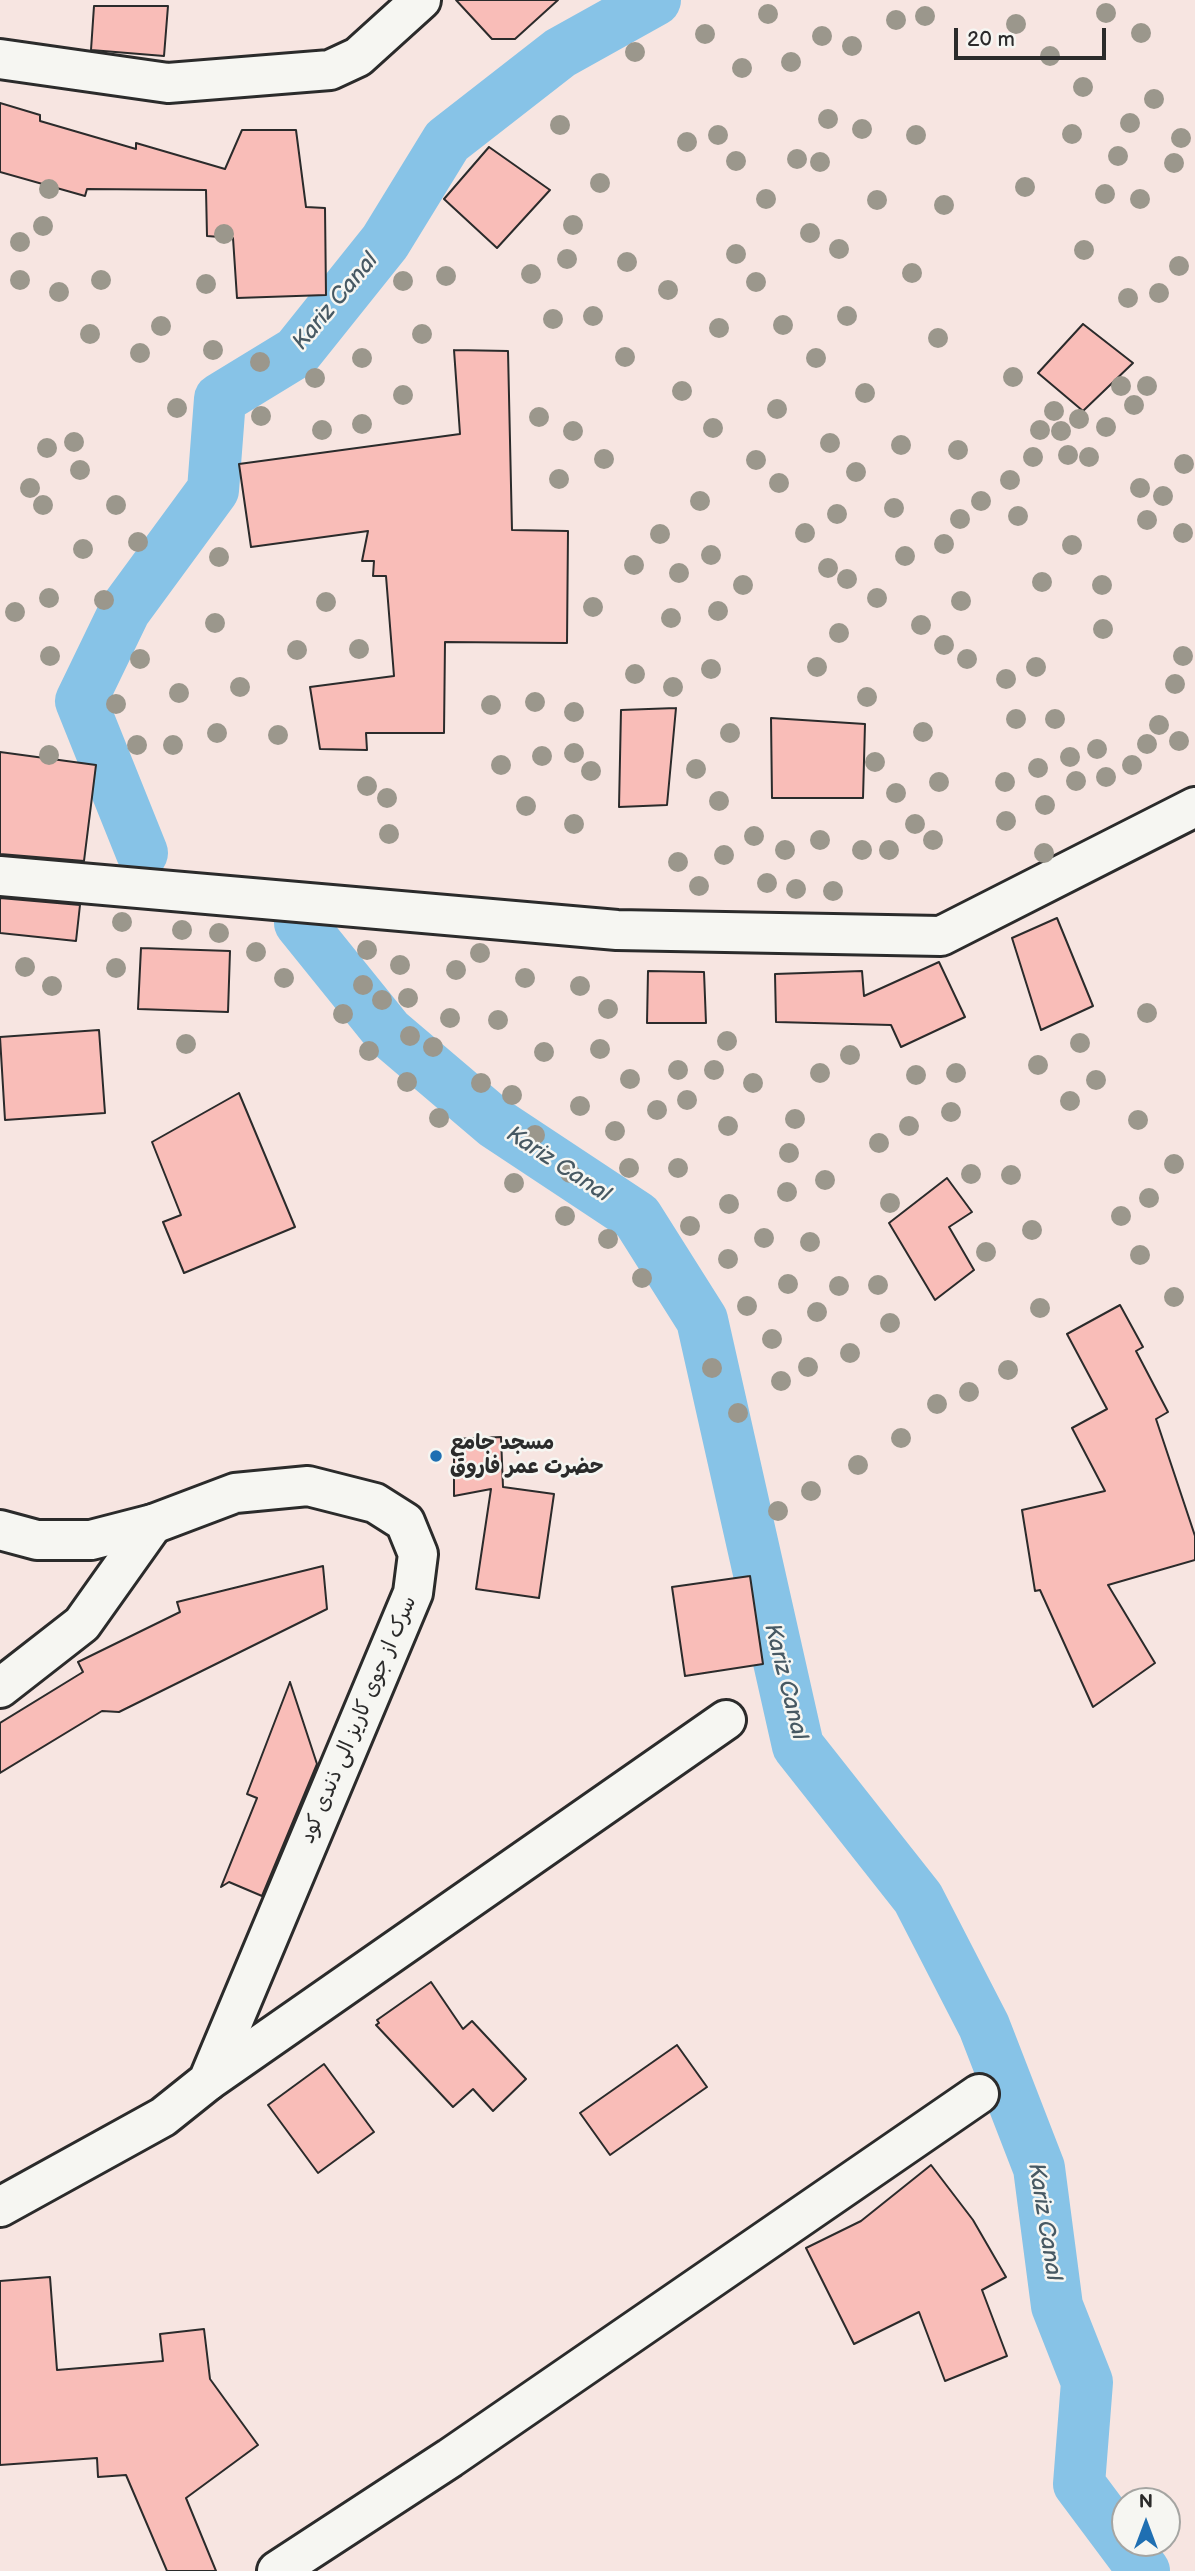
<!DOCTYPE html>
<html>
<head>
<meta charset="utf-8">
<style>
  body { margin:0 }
  #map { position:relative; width:1195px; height:2571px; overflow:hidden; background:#f7e5e1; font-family:"Balsamiq Sans",sans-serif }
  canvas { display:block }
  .north { position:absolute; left:1111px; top:2487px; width:70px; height:70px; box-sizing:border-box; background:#f6f6f2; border:2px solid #a5a5a2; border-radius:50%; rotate:0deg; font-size:19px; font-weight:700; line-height:28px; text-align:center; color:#2b2b2b }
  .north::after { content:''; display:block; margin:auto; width:24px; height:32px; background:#1f6fb2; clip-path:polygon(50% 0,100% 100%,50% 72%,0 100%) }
  .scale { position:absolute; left:954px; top:28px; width:152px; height:32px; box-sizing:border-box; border:4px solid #2b2b2b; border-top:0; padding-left:9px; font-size:21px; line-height:24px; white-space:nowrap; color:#2b2b2b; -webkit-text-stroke:5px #f6f6f2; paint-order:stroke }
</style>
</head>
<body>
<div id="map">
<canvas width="1195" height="2571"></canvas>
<div class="north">N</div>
<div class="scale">20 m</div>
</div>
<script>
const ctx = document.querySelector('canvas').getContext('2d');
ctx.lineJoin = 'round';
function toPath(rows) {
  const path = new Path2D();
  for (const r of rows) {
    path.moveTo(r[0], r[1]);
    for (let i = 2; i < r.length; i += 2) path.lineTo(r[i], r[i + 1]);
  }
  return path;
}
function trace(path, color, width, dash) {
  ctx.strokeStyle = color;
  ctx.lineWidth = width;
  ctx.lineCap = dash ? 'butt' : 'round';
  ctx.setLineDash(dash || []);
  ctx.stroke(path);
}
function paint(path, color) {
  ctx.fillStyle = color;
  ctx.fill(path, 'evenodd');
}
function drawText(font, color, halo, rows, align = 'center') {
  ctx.font = font + ' "Balsamiq Sans","Playpen Sans Arabic",sans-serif';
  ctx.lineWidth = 5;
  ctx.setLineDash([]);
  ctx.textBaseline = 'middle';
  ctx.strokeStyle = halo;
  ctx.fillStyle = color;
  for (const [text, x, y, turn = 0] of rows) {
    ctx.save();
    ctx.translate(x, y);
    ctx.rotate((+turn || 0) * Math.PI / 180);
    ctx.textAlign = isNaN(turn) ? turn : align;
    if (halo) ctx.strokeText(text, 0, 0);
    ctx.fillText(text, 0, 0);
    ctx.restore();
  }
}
trace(toPath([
  [142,853,81,701,125,610,213,490,220,399,297,352,385,242,447,141,560,53,655,0],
  [300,923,388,1032,495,1123,637,1217,702,1320,798,1746,918,1898,984,2026,1039,2168,1057,2306,1087,2382,1079,2484,1144,2571]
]), '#87c3e7', 52);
const building = toPath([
  [456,0,558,0,515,39,492,39,456,0],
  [94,6,168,6,164,56,91,50,94,6],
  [0,103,40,115,40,121,136,149,136,143,225,169,242,130,296,130,306,207,325,208,326,295,237,298,233,238,207,236,206,190,87,189,85,196,0,172,0,103],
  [489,147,550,190,497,248,444,199,489,147],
  [1083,324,1133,363,1083,411,1038,373,1083,324],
  [454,350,508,351,512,530,568,531,567,643,445,642,444,733,366,733,367,750,320,749,310,687,394,676,386,576,373,576,374,561,362,561,368,531,251,547,239,464,460,434,454,350],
  [676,708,667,805,619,807,621,710,676,708],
  [771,718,865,724,863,798,772,798,771,718],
  [0,752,96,765,84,861,0,854,0,752],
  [0,898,80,905,76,941,0,933,0,898],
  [1057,918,1093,1006,1041,1030,1012,938,1057,918],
  [141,948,230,951,228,1012,138,1009,141,948],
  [939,962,965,1017,901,1047,891,1025,776,1022,775,974,862,971,864,996,939,962],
  [648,971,704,972,706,1023,647,1023,648,971],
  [99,1030,105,1113,5,1120,0,1037,99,1030],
  [239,1093,295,1227,184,1273,163,1222,181,1215,152,1142,239,1093],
  [947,1178,972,1212,949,1227,974,1270,935,1300,889,1223,947,1178],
  [1120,1305,1143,1347,1136,1351,1168,1412,1156,1419,1195,1536,1195,1560,1108,1585,1155,1663,1093,1707,1040,1590,1035,1591,1022,1510,1105,1491,1072,1428,1107,1409,1067,1334,1120,1305],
  [501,1437,503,1487,554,1494,539,1598,476,1589,491,1489,454,1496,454,1439,501,1437],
  [323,1566,327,1609,119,1712,102,1711,0,1773,0,1723,83,1672,78,1662,180,1612,177,1602,323,1566],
  [750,1576,763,1664,685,1676,672,1587,750,1576],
  [290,1682,317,1764,262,1896,229,1882,221,1887,257,1798,247,1794,290,1682],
  [431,1982,463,2029,472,2021,526,2079,493,2111,473,2089,453,2107,376,2025,379,2023,377,2020,431,1982],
  [677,2045,707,2087,610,2155,580,2113,677,2045],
  [324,2064,374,2132,318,2173,268,2105,324,2064],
  [931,2165,973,2220,1006,2277,982,2290,1007,2356,945,2381,919,2312,854,2344,806,2248,861,2221,931,2165],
  [50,2277,57,2370,163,2361,160,2334,204,2329,210,2379,258,2445,186,2498,216,2571,167,2571,126,2475,98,2477,97,2458,0,2465,0,2281,50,2277]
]);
paint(building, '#f9bdb8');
trace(building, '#2b2b2b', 2);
const street = toPath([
  [0,59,168,83,330,70,358,57,421,0],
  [0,1688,82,1624,153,1524],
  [208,2081,726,1720],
  [277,2571,450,2458,979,2094]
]);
const secondary = toPath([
  [0,876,617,930,941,936,1195,807],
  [0,1530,37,1540,91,1540,153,1524,235,1493,308,1486,375,1503,405,1522,418,1554,413,1593,208,2081,163,2117,0,2207]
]);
trace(street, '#2b2b2b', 44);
trace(secondary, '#2b2b2b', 44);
trace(street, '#f6f6f2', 38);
trace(secondary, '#f6f6f2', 38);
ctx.fillStyle = '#9b978c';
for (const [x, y] of [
  [1106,13],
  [768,14],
  [925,16],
  [896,20],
  [1016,24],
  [1141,33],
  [705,34],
  [822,36],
  [852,46],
  [635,52],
  [1050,56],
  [791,62],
  [742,68],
  [1083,87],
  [1154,99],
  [828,119],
  [1130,123],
  [560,125],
  [862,129],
  [1072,134],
  [718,135],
  [916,135],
  [1181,138],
  [687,142],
  [1118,156],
  [797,159],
  [736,161],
  [820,162],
  [1174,163],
  [600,183],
  [1025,187],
  [49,189],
  [1105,194],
  [766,199],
  [1140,199],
  [877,200],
  [944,205],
  [573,225],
  [43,226],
  [810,233],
  [224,234],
  [20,242],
  [839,249],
  [1084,250],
  [736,254],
  [567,259],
  [627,262],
  [1179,266],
  [912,273],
  [531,274],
  [446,276],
  [20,280],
  [101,280],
  [403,281],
  [756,282],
  [206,284],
  [668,290],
  [59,292],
  [1159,293],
  [1128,298],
  [593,316],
  [847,316],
  [553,319],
  [783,325],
  [161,326],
  [719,328],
  [90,334],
  [422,334],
  [938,338],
  [213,350],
  [140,353],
  [625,357],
  [362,358],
  [816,358],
  [260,362],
  [1013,377],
  [315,378],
  [1121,386],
  [1147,386],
  [682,391],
  [865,393],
  [403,395],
  [1134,405],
  [177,408],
  [777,409],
  [1054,411],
  [261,416],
  [539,417],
  [1079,419],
  [362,424],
  [1106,427],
  [713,428],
  [322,430],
  [1040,430],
  [573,431],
  [1061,431],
  [74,442],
  [830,443],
  [901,445],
  [47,448],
  [958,450],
  [1068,455],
  [1033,457],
  [1089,457],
  [604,459],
  [756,460],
  [1184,464],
  [80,470],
  [856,472],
  [559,479],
  [1010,480],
  [779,483],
  [30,488],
  [1140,488],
  [1163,496],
  [700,501],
  [981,501],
  [43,505],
  [116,505],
  [894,508],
  [837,514],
  [1018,516],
  [960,519],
  [1147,520],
  [805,533],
  [1183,533],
  [660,534],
  [138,542],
  [944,544],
  [1072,545],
  [83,549],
  [711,555],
  [905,556],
  [219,557],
  [634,565],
  [828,568],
  [679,573],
  [847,579],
  [1042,582],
  [743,585],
  [1102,585],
  [49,598],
  [877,598],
  [104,600],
  [961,601],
  [326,602],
  [593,607],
  [718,611],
  [15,612],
  [671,618],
  [215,623],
  [921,625],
  [1103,629],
  [839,633],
  [944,645],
  [359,649],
  [297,650],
  [50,656],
  [1183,656],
  [140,659],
  [967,659],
  [817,667],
  [1036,667],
  [711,669],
  [635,674],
  [1006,679],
  [1175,684],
  [240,687],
  [673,687],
  [179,693],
  [867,697],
  [535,702],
  [116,704],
  [491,705],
  [574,712],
  [1016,719],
  [1055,719],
  [1159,725],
  [923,732],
  [217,733],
  [730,733],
  [278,735],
  [1179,741],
  [1147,744],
  [137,745],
  [173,745],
  [1097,749],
  [574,753],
  [49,755],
  [542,756],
  [1070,757],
  [875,762],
  [501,765],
  [1132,765],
  [1038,768],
  [696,769],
  [591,771],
  [1106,777],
  [1076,781],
  [939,782],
  [1005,782],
  [367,786],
  [896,793],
  [387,798],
  [719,801],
  [1045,805],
  [526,806],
  [1006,821],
  [574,824],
  [915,824],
  [389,834],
  [754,836],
  [820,840],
  [933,840],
  [785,850],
  [862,850],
  [889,850],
  [1044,853],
  [724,855],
  [678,862],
  [767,883],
  [699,886],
  [796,889],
  [833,891],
  [122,922],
  [182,930],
  [219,933],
  [367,950],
  [256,952],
  [480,953],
  [400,965],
  [25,967],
  [116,968],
  [456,970],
  [284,978],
  [525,978],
  [363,985],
  [52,986],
  [580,986],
  [408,998],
  [382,1000],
  [608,1009],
  [1147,1013],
  [343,1014],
  [450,1018],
  [498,1020],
  [410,1036],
  [727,1041],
  [1080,1043],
  [186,1044],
  [433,1047],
  [600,1049],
  [369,1051],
  [544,1052],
  [850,1055],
  [1038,1065],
  [678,1070],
  [714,1070],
  [820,1073],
  [956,1073],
  [916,1075],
  [630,1079],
  [1096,1080],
  [407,1082],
  [481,1083],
  [753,1083],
  [512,1095],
  [687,1100],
  [1070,1101],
  [580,1106],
  [657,1110],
  [951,1112],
  [439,1118],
  [795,1119],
  [1138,1120],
  [728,1126],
  [909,1126],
  [615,1131],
  [535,1135],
  [879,1143],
  [789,1153],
  [1174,1164],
  [629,1168],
  [678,1168],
  [570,1173],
  [971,1174],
  [1011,1175],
  [825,1180],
  [514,1183],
  [787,1192],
  [1149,1198],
  [890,1203],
  [729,1204],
  [565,1216],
  [1121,1216],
  [690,1226],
  [1032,1230],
  [764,1238],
  [608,1239],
  [810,1242],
  [986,1252],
  [1140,1255],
  [728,1259],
  [642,1278],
  [788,1284],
  [878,1285],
  [839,1286],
  [1174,1297],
  [747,1306],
  [1040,1308],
  [817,1312],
  [890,1323],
  [772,1339],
  [850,1353],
  [808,1367],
  [712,1368],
  [1008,1370],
  [781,1381],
  [969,1392],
  [937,1404],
  [738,1413],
  [901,1438],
  [858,1465],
  [811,1491],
  [778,1511]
]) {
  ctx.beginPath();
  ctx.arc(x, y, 10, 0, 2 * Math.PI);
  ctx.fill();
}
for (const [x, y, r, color] of [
  [436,1456,7,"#1f6fb2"]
]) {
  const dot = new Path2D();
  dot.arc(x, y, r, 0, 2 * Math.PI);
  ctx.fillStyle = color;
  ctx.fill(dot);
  trace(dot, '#f6f6f2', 2.5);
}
drawText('bold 21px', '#2b2b2b', '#f6f6f2', [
  ["مسجد جامع",450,1444],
  ["حضرت عمر فاروق",450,1468]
], 'left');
drawText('21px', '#2b2b2b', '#f6f6f2', [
  ["سرک از جوی کاریز الی ذندی کود",359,1720,-67]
]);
drawText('italic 23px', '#475963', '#f6f6f2', [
  ["Kariz Canal",336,302,-50],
  ["Kariz Canal",558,1165,33],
  ["Kariz Canal",785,1682,76],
  ["Kariz Canal",1044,2222,81]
]);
</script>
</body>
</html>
